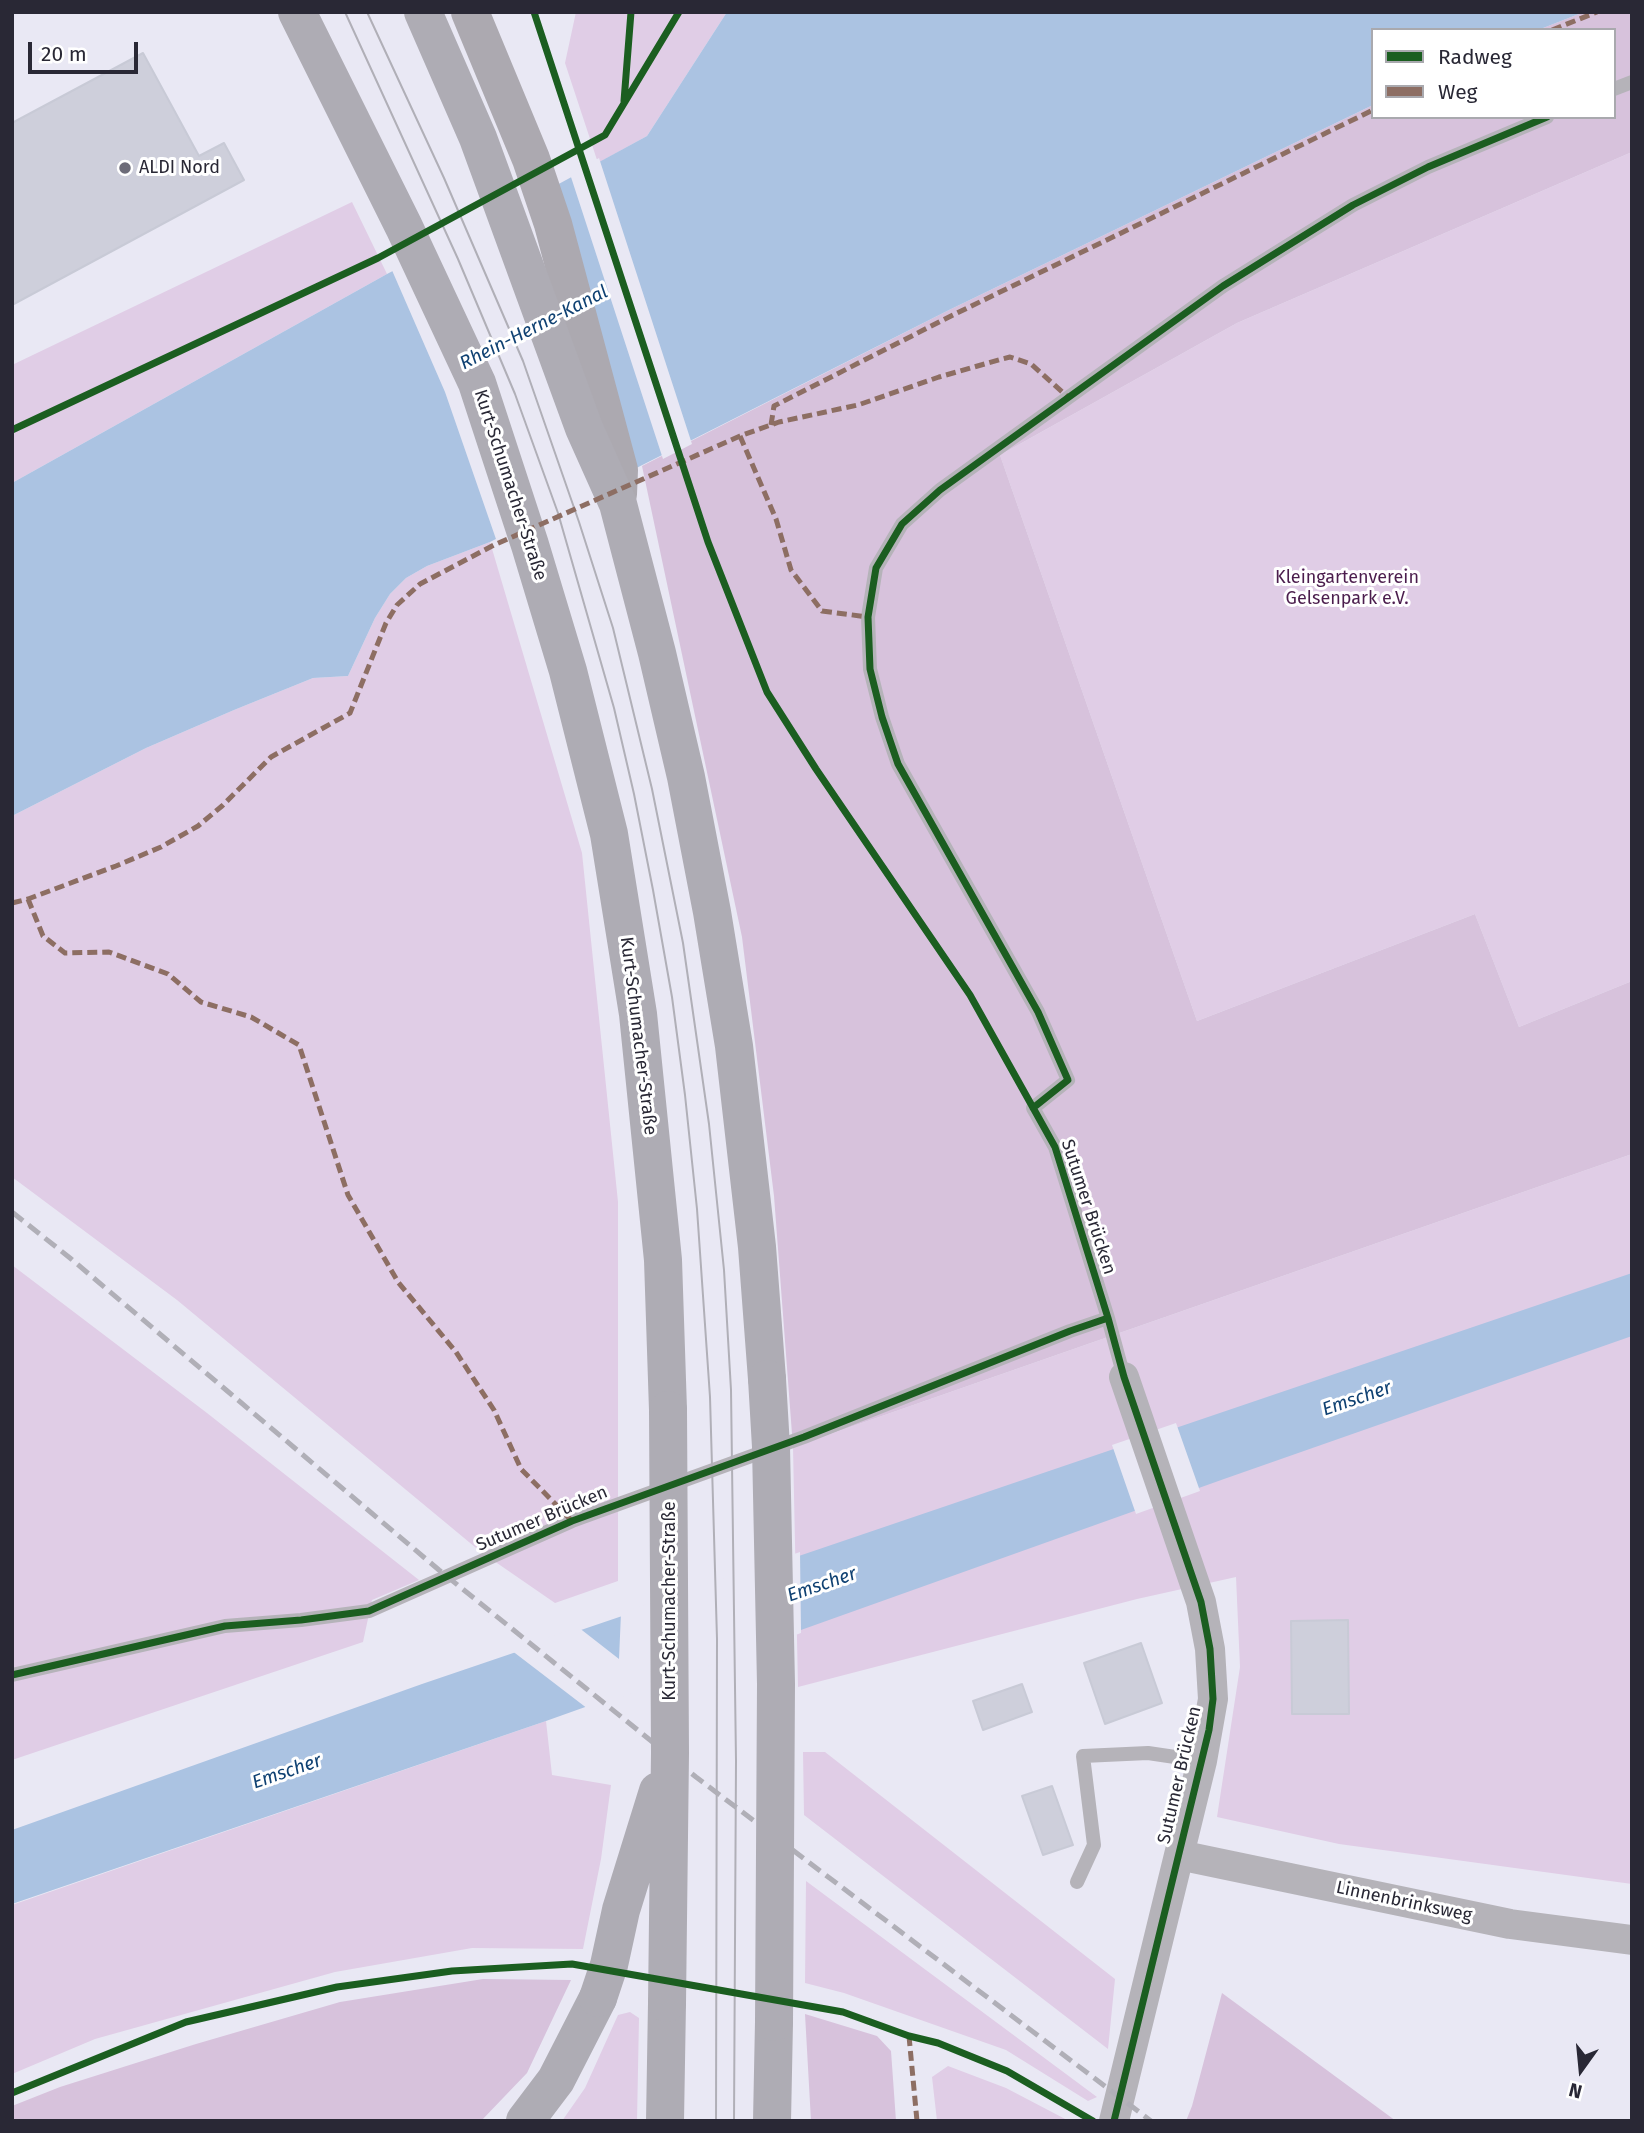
<!DOCTYPE html>
<html>
<head>
<meta charset="utf-8">
<style>
  body { margin:0 }
  #map { position:relative; width:1644px; height:2133px; overflow:hidden; background:#e9e8f4; font-family:"Fira Sans",sans-serif }
  canvas { display:block }
  .frame { position:absolute; inset:0; border:14px solid #292835; pointer-events:none }
  .legend { position:absolute; left:1371px; top:28px; width:245px; height:91px; box-sizing:border-box; background:#fff; border:2px solid #a9a9ae; margin:0; padding:9px 12px; list-style:none; font-size:21px; color:#292835 }
  .legend li { display:flex; align-items:center; gap:14px; height:35px }
  .legend b { width:35px; border:2px solid #a9a9ae }
  .north { position:absolute; left:1546px; top:2035px; width:70px; height:70px; -webkit-text-stroke:5px #fff; paint-order:stroke; rotate:195deg; font-size:19px; font-weight:700; line-height:28px; text-align:center; color:#292835 }
  .north::after { content:''; display:block; margin:auto; width:24px; height:32px; background:#292835; clip-path:polygon(50% 0,100% 100%,50% 72%,0 100%) }
  .scale { position:absolute; left:28px; top:42px; width:110px; height:32px; box-sizing:border-box; border:4px solid #292835; border-top:0; padding-left:9px; font-size:21px; line-height:24px; white-space:nowrap; color:#292835; -webkit-text-stroke:5px #fff; paint-order:stroke }
</style>
</head>
<body>
<div id="map">
<canvas width="1644" height="2133"></canvas>
<div class="frame"></div>
<ul class="legend">
<li><b style="height:9px;background:#1b5e20"></b>Radweg</li>
<li><b style="height:9px;background:#8d6e63"></b>Weg</li>
</ul>
<div class="north">N</div>
<div class="scale">20 m</div>
</div>
<script>
const ctx = document.querySelector('canvas').getContext('2d');
ctx.lineJoin = 'round';
function paint(path, color) {
  ctx.fillStyle = color;
  ctx.fill(path, 'evenodd');
}
function toPath(rows) {
  const path = new Path2D();
  for (const r of rows) {
    path.moveTo(r[0], r[1]);
    for (let i = 2; i < r.length; i += 2) path.lineTo(r[i], r[i + 1]);
  }
  return path;
}
function trace(path, color, width, dash) {
  ctx.strokeStyle = color;
  ctx.lineWidth = width;
  ctx.lineCap = dash ? 'butt' : 'round';
  ctx.setLineDash(dash || []);
  ctx.stroke(path);
}
function drawText(font, color, halo, rows, align = 'center') {
  ctx.font = font + ' "Fira Sans",sans-serif';
  ctx.lineWidth = 6;
  ctx.setLineDash([]);
  ctx.textBaseline = 'middle';
  ctx.strokeStyle = halo;
  ctx.fillStyle = color;
  for (const [text, x, y, turn = 0] of rows) {
    ctx.save();
    ctx.translate(x, y);
    ctx.rotate((+turn || 0) * Math.PI / 180);
    ctx.textAlign = isNaN(turn) ? turn : align;
    if (halo) ctx.strokeText(text, 0, 0);
    ctx.fillText(text, 0, 0);
    ctx.restore();
  }
}
paint(toPath([
  [576,12,727,12,647,136,598,163,565,63],
  [1632,152,1632,981,1519,1027,1475,914,1197,1021,1000,455,1237,323],
  [352,202,387,274,12,483,12,365],
  [490,542,582,853,618,1202,618,1581,555,1603,481,1552,177,1300,12,1177,12,816,146,748,234,710,313,678,348,676,375,618,390,594,406,578,427,566],
  [1632,1154,1632,1884,1339,1844,1217,1817,1240,1667,1236,1577,1137,1599,798,1687,793,1447],
  [12,1265,207,1413,419,1580,372,1600,363,1642,12,1760],
  [546,1721,552,1775,611,1785,601,1859,583,1949,472,1948,335,1972,95,2039,12,2074,12,1905],
  [803,1752,825,1752,1115,1979,1108,2049,804,1815],
  [806,1881,1097,2097,1088,2101,1006,2050,844,1993,805,1983],
  [630,2012,639,2018,637,2121,562,2121,585,2088,618,2015],
  [948,2066,1006,2088,1069,2121,937,2121,932,2077]
]), '#e0cde6');
paint(toPath([
  [1584,12,1632,12,1632,152,1237,323,1000,455,1197,1021,1475,914,1519,1027,1632,981,1632,1154,793,1447,774,1196,742,937,642,466,949,310,1373,105,1373,117,1614,117,1614,30,1538,30],
  [483,1979,571,1980,527,2073,481,2121,12,2121,12,2106,60,2087,196,2044,340,2002],
  [1222,1993,1396,2121,1186,2121,1192,2106],
  [805,2014,877,2036,891,2051,896,2121,811,2121]
]), '#d7c2dc');
paint(toPath([
  [727,12,1584,12,1538,30,1373,30,1373,105,949,310,490,542,427,566,406,578,390,594,375,618,348,676,313,678,234,710,146,748,12,816,12,483,387,274,555,186,647,136],
  [1632,1273,1632,1336,1224,1479,546,1721,12,1904,12,1830,422,1684]
]), '#abc3e2');
paint(toPath([
  [599,158,692,444,663,459,570,174],
  [557,181,637,472,497,542,445,392,391,268],
  [1176,1423,1200,1491,1136,1514,1112,1445],
  [800,1552,801,1633,588,1709,511,1650,578,1627,619,1659,621,1613]
]), '#e9e8f4');
const building = toPath([
  [143,53,199,156,224,143,244,180,12,305,12,123,143,53],
  [1348,1620,1349,1714,1292,1714,1291,1621,1348,1620],
  [1141,1643,1162,1703,1105,1724,1084,1663,1141,1643],
  [1022,1684,1032,1712,983,1730,973,1701,1022,1684],
  [1052,1786,1073,1845,1043,1855,1022,1796,1052,1786]
]);
paint(building, '#cecfdb');
trace(building, '#c8cad6', 2);
trace(toPath([
  [1614,89,1632,82],
  [1124,1377,1108,1318,1055,1147,1033,1108,1068,1080,1038,1012,898,764,882,717,870,669,868,617,876,568,902,524,940,490,1223,286,1353,205,1428,167,1547,117],
  [12,1675,225,1626,301,1620,369,1611,572,1521,804,1437,1070,1331,1108,1318],
  [1077,1882,1094,1845,1083,1756,1148,1753,1202,1761]
]), '#b5b3b9', 14);
trace(toPath([
  [1179,1855,1510,1924,1632,1940],
  [1114,2121,1202,1761,1213,1699,1210,1649,1201,1602,1124,1377]
]), '#b5b3b9', 30);
trace(toPath([
  [470,12,531,159,553,224,619,470,618,494]
]), '#aca9b0', 38);
trace(toPath([
  [297,12,404,227,477,383,530,545,568,671,609,834,638,1014,663,1260,668,1410],
  [423,12,478,138,584,428,618,504,657,653,686,777,712,912,734,1046,757,1247,767,1379],
  [525,2121,556,2080,598,1998],
  [665,2121,667,2003],
  [772,2121,774,2022]
]), '#aeacb4', 38);
trace(toPath([
  [345,12,458,259,515,394,558,513,614,708,634,794,653,890,672,997,685,1095,697,1209,710,1397,717,1639,716,2121],
  [367,12,444,178,523,361,579,522,613,628,652,789,683,943,709,1124,724,1270,731,1390,736,1761,734,2121]
]), '#b0afb7', 2);
trace(toPath([
  [12,1212,70,1258,439,1570,696,1777,1151,2121]
]), '#b0afb7', 5, [14, 7]);
trace(toPath([
  [767,1379,771,1447,776,1684,774,2022],
  [598,1998,609,1965,621,1910,658,1791],
  [667,2003,670,1753,668,1410]
]), '#aeacb4', 38);
trace(toPath([
  [1552,30,1597,12],
  [771,425,774,406,951,316,1373,110],
  [740,436,776,519,791,570,822,611,868,617],
  [28,899,43,936,65,953,109,952,168,974,201,1002,251,1017,299,1045,348,1195,398,1282,456,1352,494,1410,521,1469,572,1521],
  [12,903,28,899,116,866,161,847,198,826,222,806,271,757,350,713,386,623,397,605,420,584,494,545,740,436,779,422,858,405,939,377,1002,359,1010,357,1031,364,1069,398],
  [909,2036,917,2121]
]), '#8d6e63', 5, [10, 5]);
trace(toPath([
  [534,12,708,542,767,692,816,769,970,995,1055,1147,1108,1318,1124,1377,1201,1602,1210,1649,1213,1699,1209,1730,1114,2121],
  [624,101,631,12],
  [12,430,378,258,605,135,679,12],
  [1033,1108,1068,1080,1038,1012,898,764,882,717,870,669,868,617,876,568,902,524,940,490,1223,286,1353,205,1428,167,1547,117],
  [12,1675,225,1626,301,1620,369,1611,572,1521,804,1437,1070,1331,1108,1318],
  [12,2093,186,2022,337,1987,452,1971,572,1964,843,2012,909,2036,938,2043,1007,2071,1093,2121]
]), '#1b5e20', 7);
for (const [x, y, r, color] of [
  [125,168,7,"#6c6b78"]
]) {
  const dot = new Path2D();
  dot.arc(x, y, r, 0, 2 * Math.PI);
  ctx.fillStyle = color;
  ctx.fill(dot);
  trace(dot, '#fff', 2.5);
}
drawText('18px', '#292835', '#fff', [
  ["ALDI Nord",139,168]
], 'left');
drawText('18px', '#292835', '#fff', [
  ["Kurt-Schumacher-Straße",510,485,72],
  ["Kurt-Schumacher-Straße",638,1036,83],
  ["Sutumer Brücken",1088,1207,72],
  ["Sutumer Brücken",542,1519,-23],
  ["Kurt-Schumacher-Straße",670,1601,-90],
  ["Sutumer Brücken",1180,1775,-77],
  ["Linnenbrinksweg",1404,1902,12]
]);
drawText('18px', '#4b1d4d', '#fff', [
  ["Kleingartenverein",1347,578],
  ["Gelsenpark e.V.",1347,599]
]);
drawText('italic 19px', '#0f4172', '#fff', [
  ["Rhein-Herne-Kanal",534,328,-27],
  ["Emscher",1357,1399,-19],
  ["Emscher",822,1585,-19],
  ["Emscher",287,1772,-19]
]);
</script>
</body>
</html>
